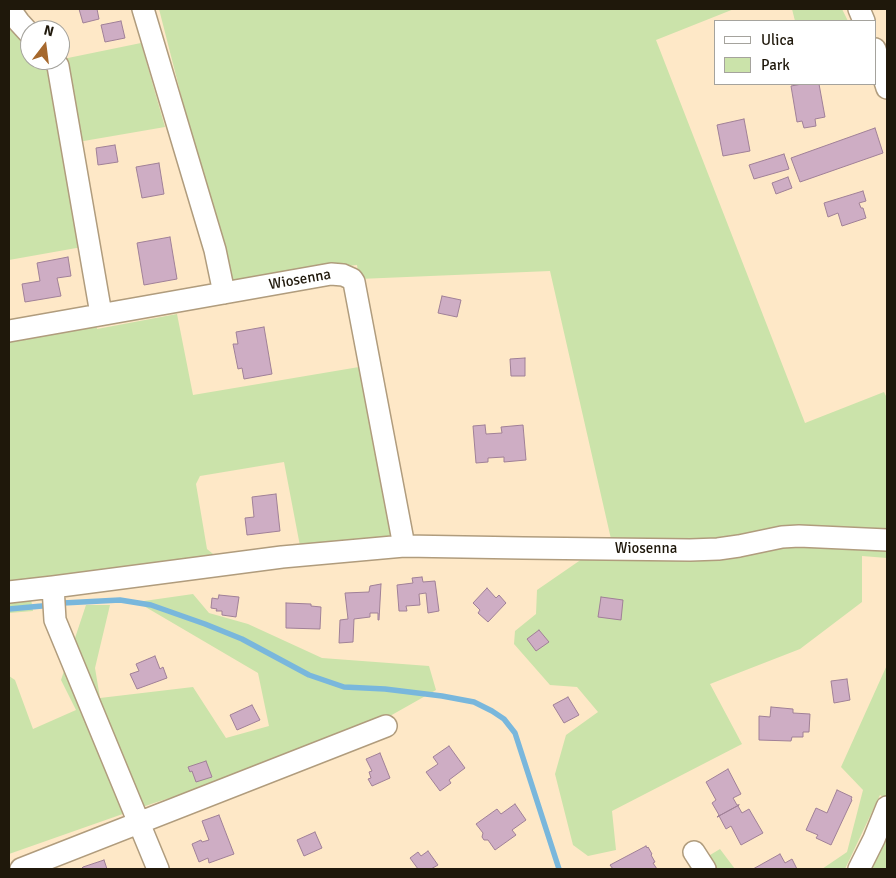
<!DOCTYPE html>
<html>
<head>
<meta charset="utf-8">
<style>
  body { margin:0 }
  #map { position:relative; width:896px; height:878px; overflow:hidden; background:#fee8c7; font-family:Signika,sans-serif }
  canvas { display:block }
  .frame { position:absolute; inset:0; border:10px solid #1f180b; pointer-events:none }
  .legend { position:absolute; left:714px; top:20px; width:162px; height:65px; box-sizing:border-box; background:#fff; border:1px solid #a5a39d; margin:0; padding:6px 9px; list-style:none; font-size:15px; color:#1f180b }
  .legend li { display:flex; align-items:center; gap:10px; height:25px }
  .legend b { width:25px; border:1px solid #a5a39d }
  .north { position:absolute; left:20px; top:20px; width:50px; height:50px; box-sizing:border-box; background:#fff; border:1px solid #a5a39d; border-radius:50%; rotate:15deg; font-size:14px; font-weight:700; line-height:20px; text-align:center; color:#1f180b }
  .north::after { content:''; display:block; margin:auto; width:18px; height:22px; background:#a6682d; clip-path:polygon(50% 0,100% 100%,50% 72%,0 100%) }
</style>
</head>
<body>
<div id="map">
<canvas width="896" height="878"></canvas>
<div class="frame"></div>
<ul class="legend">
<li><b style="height:6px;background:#fff"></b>Ulica</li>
<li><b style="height:14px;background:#cbe3aa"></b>Park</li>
</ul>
<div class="north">N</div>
</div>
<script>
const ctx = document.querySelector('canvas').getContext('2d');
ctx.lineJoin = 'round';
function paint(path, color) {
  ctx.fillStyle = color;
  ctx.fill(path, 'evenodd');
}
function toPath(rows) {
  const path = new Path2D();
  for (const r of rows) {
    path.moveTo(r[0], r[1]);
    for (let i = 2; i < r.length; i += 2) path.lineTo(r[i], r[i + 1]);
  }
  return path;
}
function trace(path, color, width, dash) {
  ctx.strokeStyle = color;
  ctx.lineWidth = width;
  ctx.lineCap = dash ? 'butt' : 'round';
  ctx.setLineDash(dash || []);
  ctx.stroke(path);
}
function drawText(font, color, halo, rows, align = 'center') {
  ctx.font = font + ' Signika,sans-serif';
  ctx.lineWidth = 5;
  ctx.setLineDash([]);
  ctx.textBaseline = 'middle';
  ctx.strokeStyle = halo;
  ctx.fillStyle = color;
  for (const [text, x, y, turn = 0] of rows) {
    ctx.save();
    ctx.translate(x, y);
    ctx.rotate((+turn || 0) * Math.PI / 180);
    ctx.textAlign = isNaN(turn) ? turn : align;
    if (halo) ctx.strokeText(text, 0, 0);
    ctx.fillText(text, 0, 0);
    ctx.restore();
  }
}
paint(toPath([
  [159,9,734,9,656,40,805,423,884,392,887,398,887,558,862,556,862,602,800,649,710,684,742,744,612,811,616,850,588,856,573,845,555,774,566,735,598,712,577,687,550,685,514,644,515,631,536,614,537,590,611,539,550,271,359,279,357,265,330,268,230,287],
  [792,9,842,9,848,21,795,21],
  [9,18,30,43,30,60,48,60,82,247,9,260],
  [141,43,165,127,78,142,63,59],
  [177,314,193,395,359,367,392,532,388,538,300,546,284,462,200,476,196,484,207,549,218,558,9,581,9,338,96,323,97,329],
  [193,594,209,613,248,624,322,658,429,666,436,690,374,725,317,751,154,803,9,854,9,676,15,680,33,729,76,710,61,680,86,605,110,605,95,668,100,698,193,687,226,738,269,726,258,673,137,602],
  [31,599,33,611,9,613,9,602],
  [887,665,887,799,880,795,845,869,822,869,847,852,863,790,841,767],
  [887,827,887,869,866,869],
  [720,849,735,869,687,869]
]), '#cbe3aa');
trace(toPath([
  [63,603,120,600,151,605,205,624,242,639,309,675,344,687,385,689,442,696,474,702,492,711,504,719,515,733,559,869],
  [9,609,42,606]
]), '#79b7dc', 5.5);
const building = toPath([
  [79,9,97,9,99,19,83,23,79,9],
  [121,21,125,38,105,42,101,25,121,21],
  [802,84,819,84,825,117,815,119,816,126,804,128,802,121,797,122,791,86,802,84],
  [744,119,750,151,723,156,717,125,744,119],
  [875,128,883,153,800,182,791,158,875,128],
  [115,145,118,162,98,165,96,148,115,145],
  [784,154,789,169,754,179,749,165,784,154],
  [159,163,164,194,142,198,136,167,159,163],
  [788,177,792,188,776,194,772,183,788,177],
  [863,191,866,201,859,203,861,208,863,208,866,218,842,226,838,213,828,217,824,203,863,191],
  [170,237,177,279,144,285,137,243,170,237],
  [68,257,71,276,57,278,61,296,25,302,22,284,40,281,37,263,68,257],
  [442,296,461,300,457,317,438,313,442,296],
  [264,327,272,374,244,379,242,368,238,369,233,344,238,344,236,332,264,327],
  [525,358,525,376,511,376,510,359,525,358],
  [485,425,486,434,502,433,501,427,523,425,526,460,504,462,504,457,488,458,488,462,476,463,473,426,485,425],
  [276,494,280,531,247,535,245,518,254,517,252,497,276,494],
  [422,577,423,582,435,581,439,611,428,613,426,593,419,594,420,605,406,606,407,611,399,611,397,585,413,583,412,578,422,577],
  [381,584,379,620,378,620,378,613,370,613,370,617,354,619,353,642,339,643,340,620,348,619,345,593,369,592,370,586,381,584],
  [487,588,496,598,499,595,506,603,488,622,478,613,480,610,473,603,487,588],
  [219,595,239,597,236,617,222,615,222,611,216,611,217,609,211,608,212,598,218,599,219,595],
  [601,597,623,600,621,620,598,617,601,597],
  [286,603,311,604,311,606,321,607,320,629,286,628,286,603],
  [539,630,549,642,536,651,527,639,539,630],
  [155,656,160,669,163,667,167,678,137,689,130,674,139,671,136,664,155,656],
  [847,679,850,700,834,703,831,681,847,679],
  [568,697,579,715,564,723,553,705,568,697],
  [252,705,260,720,237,730,230,715,252,705],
  [771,707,793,709,793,713,810,714,809,732,803,732,803,737,792,737,791,741,759,740,759,716,770,717,771,707],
  [449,746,465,768,449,780,451,783,440,791,426,772,438,764,433,757,449,746],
  [380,753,390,778,372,786,368,779,371,778,369,772,372,771,366,759,380,753],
  [206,761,212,777,196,782,192,771,190,772,188,767,206,761],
  [728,769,741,794,733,798,737,805,739,805,717,817,719,815,712,803,716,800,706,782,728,769],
  [837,790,852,797,851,799,852,800,831,845,816,838,818,835,806,830,816,808,827,813,837,790],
  [515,804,526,820,512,830,516,835,495,850,488,840,484,840,482,837,483,833,476,824,497,809,501,814,515,804],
  [739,805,738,806,742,813,749,809,763,833,741,845,731,826,726,829,719,816,717,817,739,805],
  [219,815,234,854,209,863,208,858,199,862,192,844,201,840,202,842,209,840,202,821,219,815],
  [315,832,322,848,304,856,297,840,315,832],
  [646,846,647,848,648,847,652,854,651,855,655,862,653,863,657,869,613,869,610,865,646,846],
  [428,851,438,865,431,869,418,869,410,858,418,852,421,856,428,851],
  [780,854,785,863,792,859,797,869,753,869,780,854],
  [104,860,107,869,81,869,83,867,104,860]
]);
paint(building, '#ceadc4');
trace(building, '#a08097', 1);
const minor = toPath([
  [12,9,14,15,19,22,30,34],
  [143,9,215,250,224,293],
  [859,9,864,21],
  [875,49,887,88],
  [54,60,58,66,101,314],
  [9,331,331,274,343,275,352,279,354,282,404,546],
  [53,587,55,620,158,869],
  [9,592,53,587,282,557,404,546,523,548,690,550,718,549,739,546,782,537,799,536,887,540],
  [694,852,705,869],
  [21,869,386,726],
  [859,869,874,839,887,807]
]);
trace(minor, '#b09c7d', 24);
trace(minor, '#fff', 21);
drawText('15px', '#1f180b', '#fff', [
  ["Wiosenna",300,280,-10],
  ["Wiosenna",646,549]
]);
</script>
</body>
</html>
